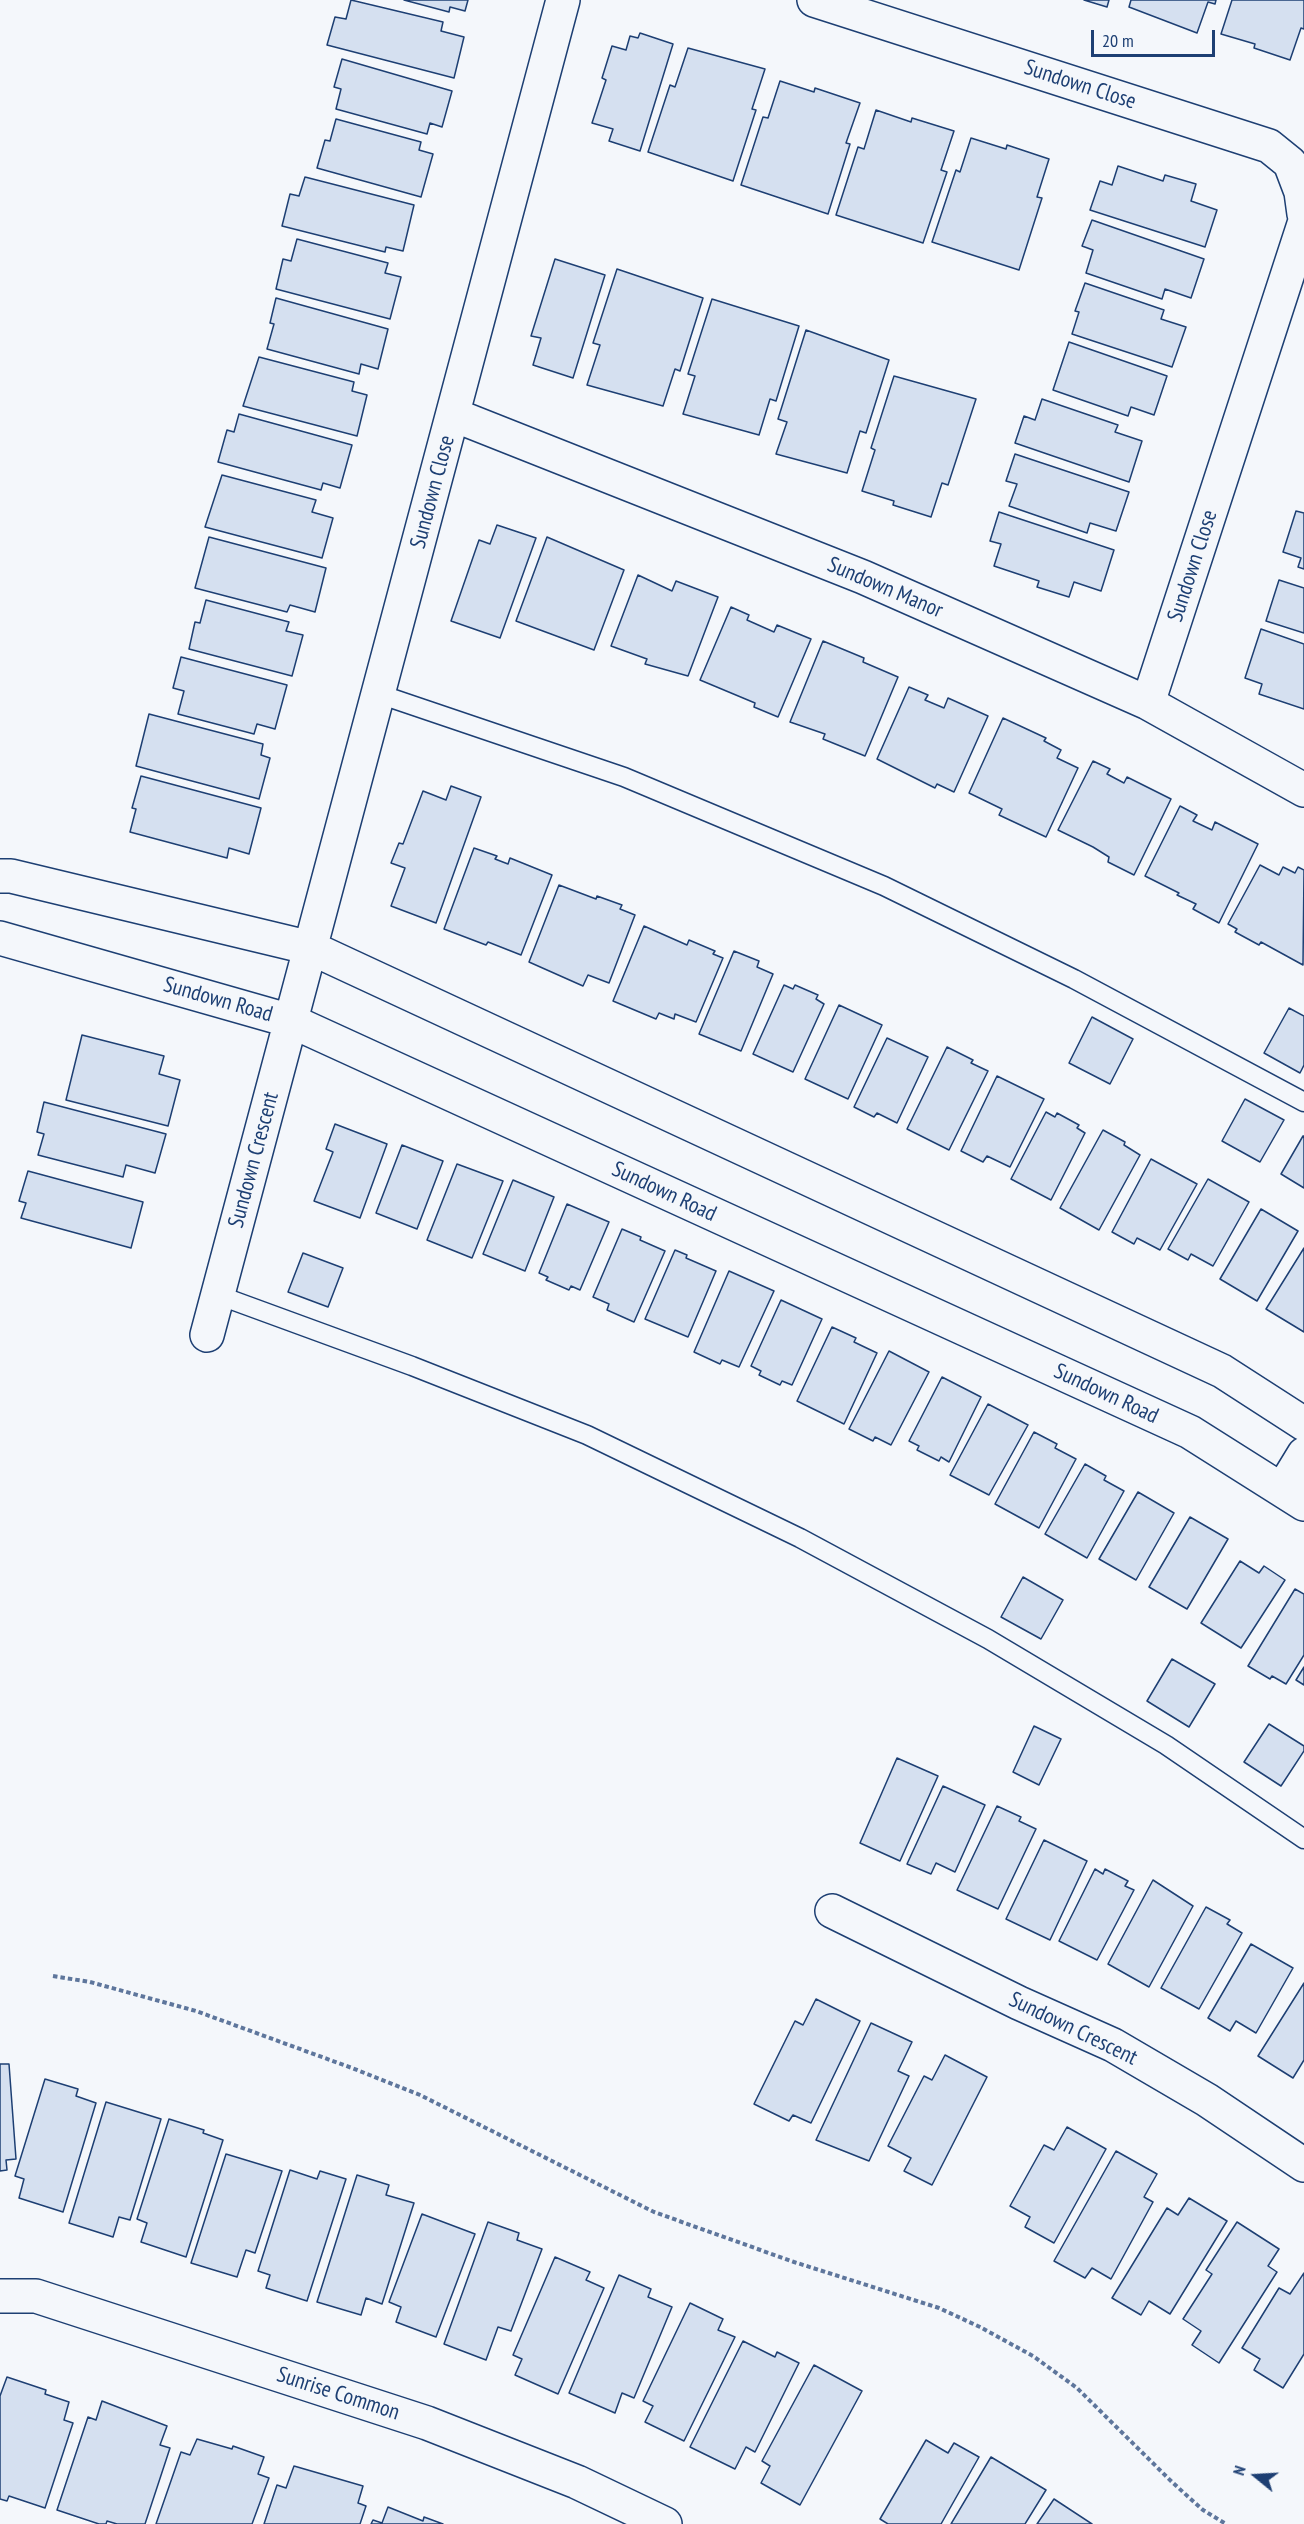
<!DOCTYPE html>
<html>
<head>
<meta charset="utf-8">
<style>
  body { margin:0 }
  #map { position:relative; width:1304px; height:2524px; overflow:hidden; background:#f4f7fb; font-family:"PT Sans Narrow",sans-serif }
  canvas { display:block }
  .north { position:absolute; left:1226px; top:2446px; width:60px; height:60px; -webkit-text-stroke:4px #f4f7fb; paint-order:stroke; rotate:288deg; font-size:16px; font-weight:700; line-height:24px; text-align:center; color:#1d3f73 }
  .north::after { content:''; display:block; margin:auto; width:21px; height:27px; background:#1d3f73; clip-path:polygon(50% 0,100% 100%,50% 72%,0 100%) }
  .scale { position:absolute; left:1091px; top:30px; width:124px; height:27px; box-sizing:border-box; border:3px solid #1d3f73; border-top:0; padding-left:8px; font-size:18px; line-height:21px; white-space:nowrap; color:#1d3f73; -webkit-text-stroke:4px #f4f7fb; paint-order:stroke }
</style>
</head>
<body>
<div id="map">
<canvas width="1304" height="2524"></canvas>
<div class="north">N</div>
<div class="scale">20 m</div>
</div>
<script>
const ctx = document.querySelector('canvas').getContext('2d');
ctx.lineJoin = 'round';
function paint(path, color) {
  ctx.fillStyle = color;
  ctx.fill(path, 'evenodd');
}
function toPath(rows) {
  const path = new Path2D();
  for (const r of rows) {
    path.moveTo(r[0], r[1]);
    for (let i = 2; i < r.length; i += 2) path.lineTo(r[i], r[i + 1]);
  }
  return path;
}
function trace(path, color, width, dash) {
  ctx.strokeStyle = color;
  ctx.lineWidth = width;
  ctx.lineCap = dash ? 'butt' : 'round';
  ctx.setLineDash(dash || []);
  ctx.stroke(path);
}
function drawText(font, color, halo, rows, align = 'center') {
  ctx.font = font + ' "PT Sans Narrow",sans-serif';
  ctx.lineWidth = 4.5;
  ctx.setLineDash([]);
  ctx.textBaseline = 'middle';
  ctx.strokeStyle = halo;
  ctx.fillStyle = color;
  for (const [text, x, y, turn = 0] of rows) {
    ctx.save();
    ctx.translate(x, y);
    ctx.rotate((+turn || 0) * Math.PI / 180);
    ctx.textAlign = isNaN(turn) ? turn : align;
    if (halo) ctx.strokeText(text, 0, 0);
    ctx.fillText(text, 0, 0);
    ctx.restore();
  }
}
const building = toPath([
  [351,0,443,22,441,31,464,37,454,78,327,45,335,17,346,19,351,0],
  [404,0,468,0,465,11,450,7,449,12,404,0],
  [1084,0,1109,0,1107,7,1084,0],
  [1131,0,1216,0,1215,4,1208,2,1197,33,1129,7,1131,0],
  [1232,0,1304,0,1304,29,1301,28,1290,60,1254,48,1255,44,1221,34,1232,0],
  [640,33,673,44,640,151,609,141,613,129,592,123,606,80,602,78,612,46,626,50,630,36,638,38,640,33],
  [688,48,765,69,752,109,756,110,733,181,648,152,670,85,675,87,688,48],
  [342,59,452,91,442,127,430,123,427,134,336,109,341,89,334,87,342,59],
  [780,81,814,92,815,88,860,103,846,143,850,144,828,214,741,185,763,117,768,118,780,81],
  [876,110,911,122,912,118,954,131,941,170,947,172,923,243,836,215,858,147,864,149,876,110],
  [336,119,421,142,419,150,433,154,421,197,317,168,325,140,330,141,336,119],
  [971,138,1006,149,1007,145,1049,159,1037,197,1042,198,1019,270,932,242,956,170,960,172,971,138],
  [1118,166,1163,181,1165,175,1196,184,1191,201,1217,210,1205,247,1090,210,1100,181,1112,185,1118,166],
  [305,177,414,205,403,251,386,247,385,252,282,226,290,194,299,196,305,177],
  [1092,220,1204,259,1191,298,1165,289,1162,299,1086,273,1093,250,1082,246,1092,220],
  [297,239,388,263,385,273,401,277,390,319,276,289,283,259,291,261,297,239],
  [555,259,605,275,573,378,533,365,541,338,531,336,555,259],
  [617,269,703,298,680,371,675,369,663,406,587,385,600,345,593,343,617,269],
  [1085,283,1164,310,1161,319,1186,327,1172,367,1072,334,1079,312,1075,311,1085,283],
  [276,298,388,329,378,369,361,364,359,374,267,349,274,324,270,323,276,298],
  [712,299,799,326,776,401,770,399,759,435,683,414,695,376,688,374,712,299],
  [806,330,889,360,866,433,860,431,847,473,776,454,787,422,778,419,806,330],
  [1069,342,1167,376,1154,415,1131,407,1128,416,1053,390,1069,342],
  [259,357,354,382,352,391,367,395,357,436,243,406,259,357],
  [894,376,976,399,948,485,942,483,931,517,893,505,894,501,862,491,875,450,871,448,894,376],
  [1042,399,1118,425,1115,432,1142,441,1129,482,1015,443,1024,416,1035,420,1042,399],
  [239,414,352,445,340,488,323,483,321,490,218,462,227,430,234,432,239,414],
  [1015,454,1129,492,1116,531,1090,523,1087,533,1009,506,1017,484,1006,481,1015,454],
  [222,475,316,500,312,512,333,518,322,558,205,527,222,475],
  [1296,511,1304,513,1304,569,1298,567,1301,558,1283,552,1296,511],
  [999,512,1114,550,1101,591,1074,582,1069,597,1037,587,1039,581,994,566,1001,544,990,541,999,512],
  [497,525,536,538,500,638,451,621,479,540,490,544,497,525],
  [209,537,326,568,315,612,290,605,287,612,195,588,209,537],
  [547,537,624,570,594,650,516,621,547,537],
  [638,575,672,591,676,581,718,597,688,676,645,664,647,659,611,646,638,575],
  [1279,580,1304,588,1304,633,1266,621,1279,580],
  [206,600,289,622,286,631,303,635,292,676,189,649,195,622,200,623,206,600],
  [731,607,749,615,747,620,774,632,777,625,811,639,778,717,754,707,755,703,700,680,731,607],
  [1261,629,1304,644,1304,709,1259,694,1262,684,1245,678,1261,629],
  [823,641,864,658,863,662,898,677,865,756,823,739,825,734,790,722,823,641],
  [181,657,287,685,275,729,257,724,254,734,178,714,184,691,173,688,181,657],
  [909,687,928,695,925,700,944,708,948,698,988,716,954,792,937,784,935,788,877,759,909,687],
  [149,714,263,744,261,755,270,758,259,799,136,766,149,714],
  [1003,718,1046,738,1044,741,1061,750,1057,758,1078,768,1046,837,999,815,1002,809,969,793,1003,718],
  [1093,761,1110,769,1107,774,1124,783,1127,777,1171,799,1134,875,1108,862,1109,857,1093,847,1058,830,1093,761],
  [141,776,261,808,249,854,229,848,227,858,130,832,136,809,132,808,141,776],
  [451,786,481,797,436,923,391,906,405,868,391,863,399,843,403,844,423,791,446,800,451,786],
  [1180,806,1197,815,1193,821,1212,830,1215,822,1258,844,1219,923,1193,909,1196,904,1177,895,1179,893,1145,876,1180,806],
  [474,848,497,856,495,859,508,864,510,858,552,875,521,955,488,942,486,945,444,929,474,848],
  [1260,865,1279,875,1283,867,1295,873,1298,867,1304,870,1303,965,1261,942,1259,945,1235,932,1237,929,1228,924,1260,865],
  [559,885,596,899,597,896,622,905,620,909,635,915,609,983,588,975,583,986,529,962,559,885],
  [644,926,687,945,689,940,715,951,713,954,723,958,696,1022,675,1014,674,1019,659,1013,656,1019,613,1001,644,926],
  [734,951,759,961,757,967,773,974,741,1051,699,1034,734,951],
  [784,985,793,989,795,985,818,995,816,999,824,1004,793,1072,753,1054,784,985],
  [839,1005,882,1025,848,1099,805,1079,839,1005],
  [1289,1008,1304,1016,1304,1065,1300,1073,1264,1053,1289,1008],
  [1092,1017,1133,1039,1110,1084,1069,1063,1092,1017],
  [82,1035,164,1056,159,1074,180,1080,168,1126,66,1100,82,1035],
  [887,1038,928,1057,897,1123,877,1113,874,1117,854,1107,887,1038],
  [947,1047,973,1060,971,1063,988,1071,949,1150,907,1129,947,1047],
  [997,1076,1044,1099,1010,1167,987,1156,983,1162,961,1151,997,1076],
  [1245,1099,1284,1120,1260,1162,1222,1141,1245,1099],
  [44,1102,166,1134,155,1173,126,1165,123,1177,38,1155,44,1134,37,1132,44,1102],
  [1046,1112,1055,1117,1057,1113,1079,1125,1077,1128,1085,1133,1051,1200,1011,1179,1046,1112],
  [335,1124,387,1144,360,1218,314,1201,333,1152,326,1149,335,1124],
  [1103,1130,1125,1142,1124,1145,1140,1155,1099,1230,1060,1208,1103,1130],
  [1303,1136,1304,1136,1304,1188,1281,1174,1303,1136],
  [402,1145,443,1161,417,1229,376,1213,402,1145],
  [1151,1159,1197,1184,1160,1250,1137,1238,1134,1244,1112,1232,1151,1159],
  [457,1164,503,1181,472,1258,427,1240,457,1164],
  [28,1171,143,1202,131,1248,21,1218,26,1203,19,1201,28,1171],
  [1208,1179,1249,1202,1213,1266,1191,1254,1188,1260,1168,1249,1208,1179],
  [513,1180,554,1197,525,1271,483,1254,513,1180],
  [567,1204,609,1222,580,1290,571,1286,569,1290,546,1280,548,1277,539,1273,567,1204],
  [1261,1209,1298,1231,1257,1301,1220,1279,1261,1209],
  [622,1229,641,1237,640,1240,665,1251,634,1322,607,1310,609,1304,593,1297,622,1229],
  [1304,1248,1304,1332,1266,1309,1304,1248],
  [675,1250,687,1255,686,1258,716,1271,688,1337,645,1319,675,1250],
  [303,1253,343,1268,328,1307,288,1292,303,1253],
  [729,1271,774,1291,739,1367,722,1360,720,1364,694,1352,729,1271],
  [781,1300,822,1319,792,1385,782,1381,780,1385,759,1375,761,1371,751,1366,781,1300],
  [832,1327,856,1338,854,1342,877,1353,844,1424,797,1401,832,1327],
  [889,1351,929,1372,891,1445,875,1437,873,1441,849,1429,889,1351],
  [942,1377,981,1397,949,1462,941,1457,939,1461,917,1450,919,1446,909,1441,942,1377],
  [988,1404,1028,1425,989,1495,950,1475,988,1404],
  [1034,1432,1057,1444,1055,1448,1076,1459,1039,1528,995,1504,1034,1432],
  [1085,1464,1106,1476,1104,1480,1124,1491,1087,1558,1045,1534,1085,1464],
  [1138,1492,1174,1513,1136,1580,1099,1559,1138,1492],
  [1190,1517,1228,1539,1187,1609,1149,1587,1190,1517],
  [1240,1561,1259,1573,1264,1566,1285,1580,1241,1648,1201,1623,1240,1561],
  [1023,1577,1063,1600,1041,1639,1001,1617,1023,1577],
  [1295,1589,1304,1594,1304,1655,1286,1684,1272,1676,1270,1679,1248,1666,1295,1589],
  [1172,1659,1215,1684,1189,1727,1147,1701,1172,1659],
  [1304,1667,1304,1685,1296,1680,1304,1667],
  [1269,1724,1304,1746,1304,1751,1281,1786,1244,1762,1269,1724],
  [1034,1726,1061,1739,1039,1785,1013,1772,1034,1726],
  [897,1758,938,1776,900,1861,860,1843,897,1758],
  [943,1786,985,1805,955,1872,936,1863,931,1874,907,1864,943,1786],
  [997,1806,1021,1817,1019,1821,1036,1829,998,1909,957,1890,997,1806],
  [1044,1840,1087,1861,1050,1940,1006,1919,1044,1840],
  [1095,1869,1103,1874,1105,1869,1128,1881,1125,1886,1134,1890,1097,1960,1059,1941,1095,1869],
  [1153,1880,1193,1906,1149,1987,1108,1964,1153,1880],
  [1206,1907,1230,1920,1227,1924,1242,1933,1199,2009,1161,1988,1206,1907],
  [1251,1944,1293,1968,1256,2033,1236,2021,1230,2031,1208,2018,1251,1944],
  [1304,1983,1304,2060,1293,2078,1258,2056,1304,1983],
  [816,1999,860,2021,811,2123,793,2115,789,2121,754,2104,795,2021,803,2025,816,1999],
  [871,2023,912,2042,898,2071,909,2076,869,2161,816,2140,871,2023],
  [945,2055,987,2077,932,2185,904,2171,911,2158,888,2146,924,2076,932,2080,945,2055],
  [0,2064,9,2064,16,2159,6,2160,7,2170,0,2171,0,2064],
  [45,2079,78,2089,76,2096,96,2103,63,2212,19,2198,24,2179,15,2176,45,2079],
  [106,2102,161,2119,130,2220,119,2217,113,2237,69,2223,106,2102],
  [169,2119,204,2130,203,2133,223,2140,186,2257,141,2242,147,2223,137,2219,169,2119],
  [1067,2127,1106,2149,1054,2243,1025,2227,1030,2217,1010,2206,1044,2145,1054,2150,1067,2127],
  [1116,2151,1157,2174,1144,2197,1153,2202,1111,2279,1092,2268,1085,2278,1054,2261,1116,2151],
  [226,2154,282,2171,255,2253,246,2250,237,2277,191,2263,226,2154],
  [290,2170,317,2179,320,2171,346,2179,307,2301,266,2288,270,2275,258,2271,290,2170],
  [357,2175,389,2185,386,2195,414,2203,382,2304,366,2298,361,2315,317,2302,357,2175],
  [1189,2198,1227,2221,1170,2314,1149,2301,1141,2315,1112,2298,1167,2208,1178,2215,1189,2198],
  [422,2214,475,2234,436,2337,396,2322,401,2307,389,2302,422,2214],
  [488,2222,519,2233,517,2240,542,2249,511,2331,498,2327,486,2360,444,2344,488,2222],
  [1237,2222,1279,2249,1268,2266,1277,2272,1219,2363,1192,2345,1201,2331,1183,2319,1212,2274,1206,2270,1237,2222],
  [555,2257,590,2272,586,2280,604,2288,558,2394,515,2375,522,2359,513,2355,555,2257],
  [1304,2273,1304,2354,1283,2388,1254,2370,1260,2359,1242,2348,1279,2288,1290,2294,1304,2273],
  [619,2275,651,2289,648,2297,672,2307,634,2398,622,2393,615,2413,569,2393,619,2275],
  [690,2303,723,2319,718,2330,735,2337,684,2441,645,2422,653,2406,643,2401,690,2303],
  [743,2341,775,2357,777,2352,799,2363,755,2452,746,2447,735,2469,690,2447,743,2341],
  [814,2365,862,2391,800,2505,761,2483,770,2466,762,2461,814,2365],
  [7,2377,46,2390,45,2394,69,2402,64,2420,73,2423,45,2508,9,2496,7,2501,0,2499,0,2396,7,2377],
  [102,2401,167,2426,160,2445,170,2448,145,2524,117,2524,107,2521,106,2524,99,2524,57,2510,88,2417,96,2420,102,2401],
  [197,2439,232,2449,233,2446,264,2457,258,2474,269,2478,252,2524,156,2524,181,2452,190,2455,197,2439],
  [926,2440,948,2453,954,2443,979,2457,941,2524,888,2524,880,2519,926,2440],
  [991,2457,1046,2490,1025,2524,951,2524,991,2457],
  [294,2466,363,2486,358,2503,366,2506,360,2524,264,2524,277,2485,286,2488,294,2466],
  [1054,2499,1092,2524,1037,2524,1054,2499],
  [388,2507,423,2521,424,2517,443,2524,371,2524,373,2520,382,2523,388,2507]
]);
paint(building, '#d5e0f0');
trace(building, '#1d3f73', 1.5);
const lane = toPath([
  [379,694,624,777,884,886,1074,979,1304,1102],
  [218,1295,412,1366,587,1435,800,1538,988,1639,1166,1745,1304,1839]
]);
const street = toPath([
  [814,0,1269,146,1290,163,1301,192,1304,214],
  [454,415,863,577,1148,703,1304,790],
  [1148,703,1304,224],
  [0,876,11,876,311,948,1222,1371,1304,1424],
  [0,938,291,1021,1190,1432,1304,1504],
  [207,1335,563,0],
  [1282,1490,1304,1454],
  [832,1911,1019,2003,1113,2045,1207,2100,1304,2165],
  [0,2296,36,2296,427,2423,577,2482,665,2524]
]);
trace(lane, '#1d3f73', 21);
trace(street, '#1d3f73', 36);
trace(toPath([
  [53,1976,90,1982,196,2011,352,2068,420,2095,654,2212,794,2262,939,2308,980,2327,1033,2356,1077,2388,1173,2483,1203,2510,1226,2524]
]), '#5e769c', 4, [4.5, 3]);
trace(lane, '#f4f7fb', 18);
trace(street, '#f4f7fb', 33);
drawText('22px', '#1d3f73', '#f4f7fb', [
  ["Sundown Close",1080,85,18],
  ["Sundown Close",433,492,-75],
  ["Sundown Close",1193,566,-72],
  ["Sundown Manor",885,588,23],
  ["Sundown Road",218,1000,16],
  ["Sundown Crescent",254,1160,-75],
  ["Sundown Road",664,1192,25],
  ["Sundown Road",1106,1394,25],
  ["Sundown Crescent",1073,2029,26],
  ["Sunrise Common",338,2394,18]
]);
</script>
</body>
</html>
